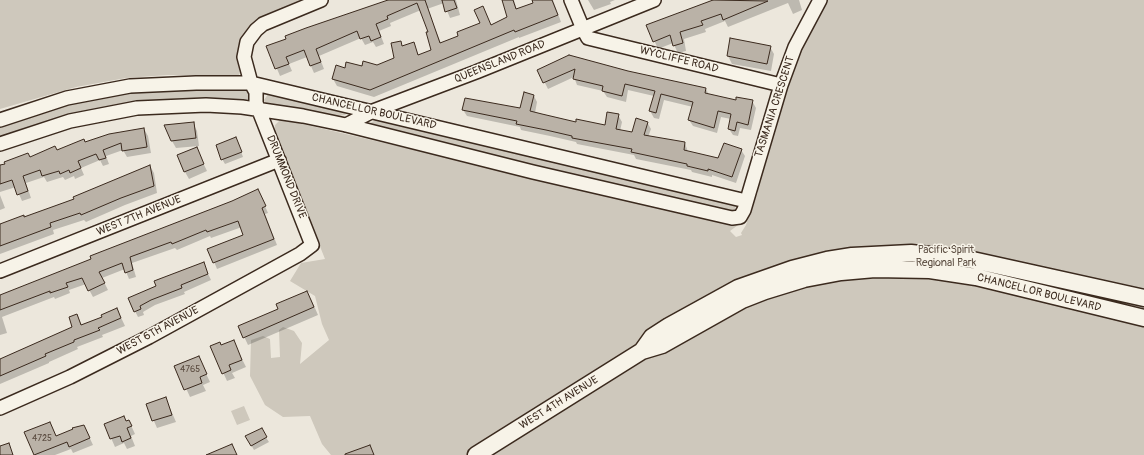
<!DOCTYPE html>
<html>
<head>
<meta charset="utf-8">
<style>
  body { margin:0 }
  canvas { display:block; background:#ece7dc }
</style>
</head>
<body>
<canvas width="1144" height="455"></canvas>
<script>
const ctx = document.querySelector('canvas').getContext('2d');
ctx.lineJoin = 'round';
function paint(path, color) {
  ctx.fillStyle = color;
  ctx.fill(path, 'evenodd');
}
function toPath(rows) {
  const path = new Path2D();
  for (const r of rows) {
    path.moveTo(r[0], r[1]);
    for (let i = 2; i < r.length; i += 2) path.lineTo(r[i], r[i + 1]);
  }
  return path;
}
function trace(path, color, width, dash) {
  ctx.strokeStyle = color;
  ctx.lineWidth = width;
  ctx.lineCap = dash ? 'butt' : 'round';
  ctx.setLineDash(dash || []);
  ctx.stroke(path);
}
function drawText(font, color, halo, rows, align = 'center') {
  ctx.font = font + ' Pangolin,sans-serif';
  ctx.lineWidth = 3;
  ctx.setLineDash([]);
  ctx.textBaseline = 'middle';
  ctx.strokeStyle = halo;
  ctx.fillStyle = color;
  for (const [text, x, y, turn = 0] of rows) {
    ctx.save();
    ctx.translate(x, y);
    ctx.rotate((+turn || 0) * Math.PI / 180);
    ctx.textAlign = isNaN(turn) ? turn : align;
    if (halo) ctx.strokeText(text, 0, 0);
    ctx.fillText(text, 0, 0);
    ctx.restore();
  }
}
paint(toPath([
  [0,0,308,0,256,21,247,29,238,47,238,63,240,73,238,76,168,75,126,78,76,87,0,109],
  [825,0,1144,0,1144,455,331,455,322,444,310,416,283,417,265,405,250,376,251,340,263,336,270,339,271,358,280,357,279,330,283,327,294,331,302,343,300,364,329,340,322,324,315,296,290,281,301,263,325,259,274,131,275,125,281,119,738,225,730,231,736,237,742,235,741,233,746,225,752,203,754,202,758,192,753,192,792,68],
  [209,88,246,91,250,94,249,99,236,102,198,100,0,139,0,126,53,108,84,100,130,92],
  [268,94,342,110,346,115,336,116,266,104,264,100],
  [378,119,736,205,734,212,437,143,368,124],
  [244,406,250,420,237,425,231,411]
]), '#cec8bc');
paint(toPath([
  [387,0,456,0,460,15,450,18,444,3,427,9,441,43,509,18,503,0,514,0,517,10,534,3,533,0,553,0,561,22,519,38,519,37,374,97,337,86,333,79,345,69,377,66,396,59,403,47,413,43,419,56,432,51,429,32,421,10,390,23,391,26,379,31,384,44,376,47,373,42,365,45,361,38,319,56,324,69,314,73,307,57,289,64,292,71,280,76,268,47,387,1],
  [588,0,615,0,610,2,611,4,594,10],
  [717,0,799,0,802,10,793,14,788,3,728,27,725,21,705,29,706,32,684,39,686,51,678,53,673,43,658,49,648,26],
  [770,47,774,54,771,71,732,64,728,56],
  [569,56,628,72,706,89,709,95,736,101,752,101,756,108,751,130,740,128,738,136,733,135,729,129,731,119,721,117,717,133,693,126,689,120,693,107,664,100,659,119,654,118,650,111,654,96,628,90,626,102,607,97,603,91,577,85,574,77,548,89,539,71],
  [534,96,537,102,535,113,576,123,605,126,618,115,622,122,620,131,632,134,647,122,651,129,648,137,685,143,688,152,719,160,741,150,745,156,736,183,712,175,712,177,692,172,691,170,636,159,634,155,577,144,576,142,550,136,521,130,520,127,467,116,463,110,521,110],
  [193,123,197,131,199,146,176,148,172,141],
  [144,129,148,136,151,153,127,157,123,150,106,156,109,164,103,166,100,160,81,168,84,175,75,179,74,176,65,180,63,177,47,182,44,177,26,183,31,198,22,201,16,187,0,192,0,166],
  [238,143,243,157,225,164,222,159],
  [196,148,207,171,189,179,185,172],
  [150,166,154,173,157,193,125,205,86,222,84,220,53,230,54,234,0,254,0,225,24,219,75,199],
  [0,195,5,208,0,210],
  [261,197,268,213,265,214,277,245,217,269,209,249,245,235,242,227,211,238,210,236,177,250,175,248,132,263,136,277,129,279,125,269,102,278,108,290,93,297,86,284,69,290,70,293,55,299,54,297,2,317,7,333,0,335,0,296],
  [203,263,211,280,184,292,185,294,155,305,143,312,144,315,138,317,135,311,158,287],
  [311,299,318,315,248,345,239,326,279,309],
  [117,309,125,326,102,335,103,337,77,347,78,349,49,362,49,363,0,384,0,359,73,327,77,315,82,325,103,317],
  [233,341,246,367,232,373,235,378,227,381,211,346,221,346],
  [198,357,210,382,203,385,206,391,190,397,176,366],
  [166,399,176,422,157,428,147,405],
  [129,421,135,434,131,436,135,446,127,449,124,443,115,447,105,424],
  [50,423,57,437,84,426,93,445,73,453,71,449,55,455,35,455,26,433],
  [261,430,269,442,254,450,246,436]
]), '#0003');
const building = toPath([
  [388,0,425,0,440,43,458,36,457,32,480,23,474,10,483,6,491,25,507,17,502,0,513,0,516,9,533,3,532,0,552,0,558,15,515,32,514,30,370,90,332,79,336,65,345,68,346,62,362,66,363,61,377,65,394,58,391,43,401,41,402,46,414,42,418,55,431,50,426,32,428,32,417,3,387,16,388,19,376,24,381,37,371,41,369,36,360,39,357,31,316,49,321,62,310,66,304,50,286,57,289,64,275,69,266,46,286,39,285,36,306,28,388,0],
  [442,0,454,0,457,8,445,12,442,0],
  [713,0,768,1,723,20,721,14,701,21,703,25,680,32,683,43,673,46,670,35,653,42,646,25,713,0],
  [730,38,771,46,767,64,727,56,730,38],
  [569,55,628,71,706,88,705,93,736,100,736,97,753,100,748,125,737,122,735,131,728,129,731,114,718,111,714,128,688,120,693,102,661,94,656,113,649,111,655,91,625,84,622,96,602,91,603,86,573,79,575,69,543,83,537,70,569,55],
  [524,92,534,95,530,111,542,114,576,122,576,119,605,125,607,112,619,114,616,129,632,132,636,118,648,122,644,135,685,142,684,150,718,158,724,143,742,149,732,177,708,169,708,171,687,166,687,164,631,152,632,149,572,138,572,136,546,130,516,124,517,121,462,110,465,98,520,108,524,92],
  [194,122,196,138,171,141,164,125,194,122],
  [144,128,147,147,122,151,121,143,103,150,106,158,99,160,96,154,78,161,81,168,70,173,69,170,60,174,59,171,42,176,40,170,23,176,28,191,17,195,12,180,0,184,0,165,5,164,4,162,28,153,30,157,55,146,57,150,84,139,85,142,109,134,144,128],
  [236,137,242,152,221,160,216,145,236,137],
  [197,147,204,164,184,172,177,155,197,147],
  [150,165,154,186,121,198,81,215,80,213,50,223,51,227,0,246,0,224,24,215,24,217,74,199,73,197,150,165],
  [258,189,266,206,262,208,274,239,213,263,207,249,243,235,238,221,207,232,206,230,172,244,171,242,130,257,133,270,125,273,122,263,99,272,105,283,88,291,82,278,66,283,68,287,50,293,50,291,0,310,0,295,91,259,90,256,232,201,258,189],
  [204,262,208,274,181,285,182,288,151,300,140,306,141,309,134,312,128,298,156,286,154,281,204,262],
  [307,291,314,307,243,338,238,326,278,309,276,304,307,291],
  [117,308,121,318,98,328,100,330,74,340,74,342,45,354,46,356,0,376,0,359,72,327,69,317,77,314,81,325,102,317,101,315,117,308],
  [234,340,242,360,229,365,231,370,222,374,210,346,220,342,221,345,234,340],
  [199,356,207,374,200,377,202,383,184,390,174,366,199,356],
  [166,397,172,415,152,421,146,404,166,397],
  [124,416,126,421,129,420,132,426,127,428,131,438,122,442,120,436,110,439,104,424,124,416],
  [50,422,56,436,73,429,72,428,84,425,90,438,69,447,67,442,34,455,24,432,50,422],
  [262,428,267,437,251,446,245,436,262,428],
  [9,443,13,455,0,455,0,446,9,443],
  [232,444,237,455,206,455,232,444],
  [370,445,374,455,345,455,345,454,370,445]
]);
paint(building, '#bab2a7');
trace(building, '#3b2a1e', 1);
const minor = toPath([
  [571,0,583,29,588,38,781,85],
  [0,120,67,98,130,86,196,83,251,83,746,201],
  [346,125,373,111,476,72,654,0],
  [0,144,70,121,137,108,206,105,242,107,303,116,346,125,533,172,732,218,740,217,744,210,781,85,795,47,820,0],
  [0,271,279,160],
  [0,408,70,377,149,337,300,254,312,245,256,103,256,92,251,83,244,57,247,42,256,30,263,24,321,0]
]);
const major = toPath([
  [642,351,652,337,669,326,738,288,792,269,827,260,852,256,911,253,968,259,1144,298],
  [476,455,642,351,662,345,742,300,765,291,804,279,841,272,875,269,930,270,976,277,1144,318]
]);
trace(minor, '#3b2a1e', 16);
trace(major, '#3b2a1e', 19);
trace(minor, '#f7f3e8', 13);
trace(major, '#f7f3e8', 16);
drawText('9px', '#5b4c40', null, [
  ["4765",190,370],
  ["4725",42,439]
]);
drawText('11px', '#3b2a1e', '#f7f3e8', [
  ["WYCLIFFE ROAD",679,60,14],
  ["QUEENSLAND ROAD",500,62,-22],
  ["TASMANIA CRESCENT",775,107,-72],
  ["CHANCELLOR BOULEVARD",374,112,13],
  ["DRUMMOND DRIVE",286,177,68],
  ["WEST 7TH AVENUE",139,216,-22],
  ["CHANCELLOR BOULEVARD",1039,293,14],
  ["WEST 6TH AVENUE",158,331,-28],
  ["WEST 4TH AVENUE",559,403,-32]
]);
drawText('11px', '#605246', '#f7f3e8', [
  ["Pacific Spirit",946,250],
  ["Regional Park",946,263]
]);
</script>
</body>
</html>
